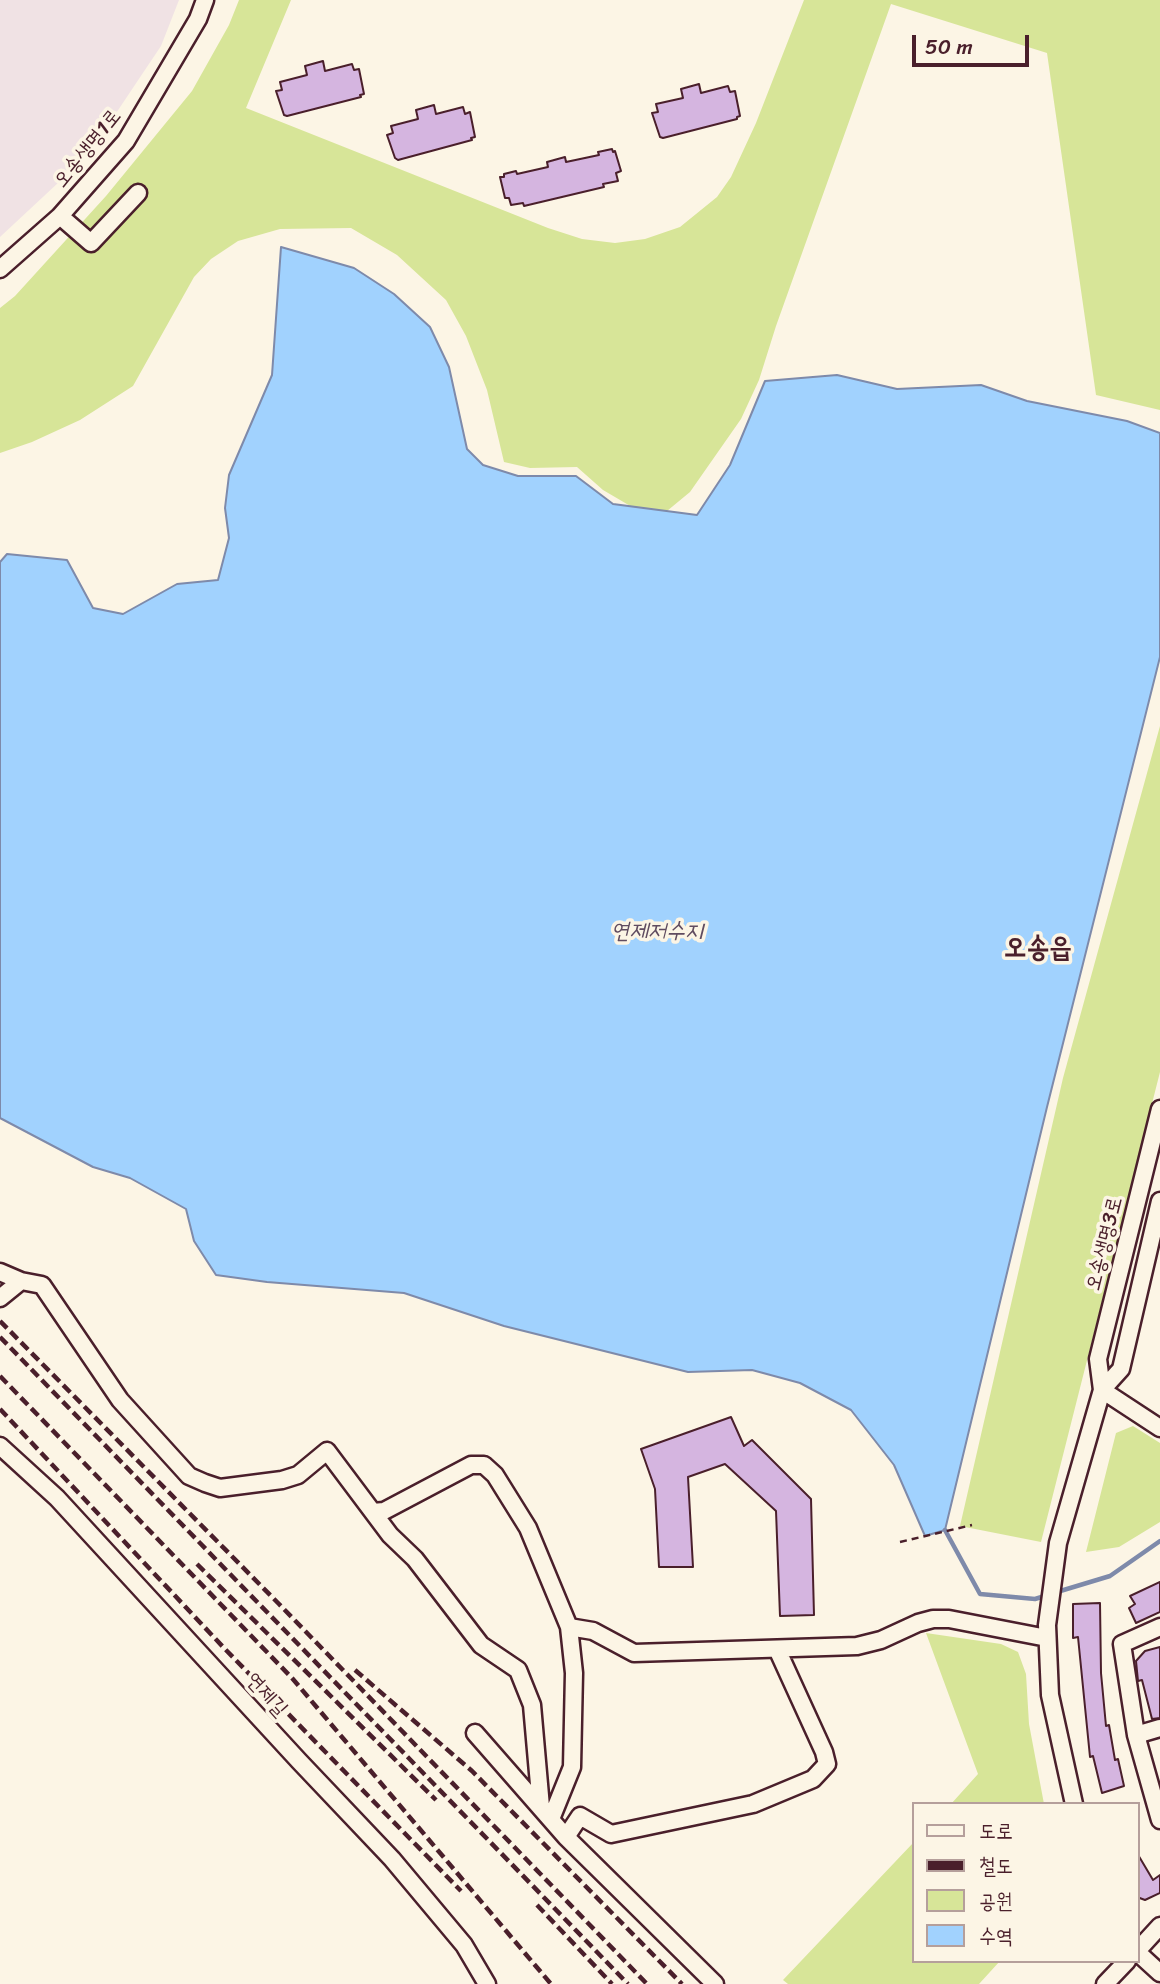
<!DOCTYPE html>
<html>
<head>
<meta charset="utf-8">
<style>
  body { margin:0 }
  #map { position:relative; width:1160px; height:1984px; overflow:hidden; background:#fcf5e5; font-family:Sriracha,"Poor Story",sans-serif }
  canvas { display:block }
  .legend { position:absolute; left:912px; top:1802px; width:228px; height:161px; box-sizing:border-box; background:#fcf5e5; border:2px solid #b59f9b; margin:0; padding:9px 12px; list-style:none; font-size:21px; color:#4a1f2b }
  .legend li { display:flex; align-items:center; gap:14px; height:35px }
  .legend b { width:35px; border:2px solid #b59f9b }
  .scale { position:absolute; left:912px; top:35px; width:117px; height:32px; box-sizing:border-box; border:4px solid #4a1f2b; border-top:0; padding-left:9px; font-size:21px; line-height:24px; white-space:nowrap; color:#4a1f2b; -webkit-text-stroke:5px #fcf5e5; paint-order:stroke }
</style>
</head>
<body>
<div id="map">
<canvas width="1160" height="1984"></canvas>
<ul class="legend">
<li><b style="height:9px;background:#fcf5e5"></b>도로</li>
<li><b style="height:9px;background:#4a1f2b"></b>철도</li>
<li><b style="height:19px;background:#d7e598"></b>공원</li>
<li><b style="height:19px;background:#a1d2fe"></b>수역</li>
</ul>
<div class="scale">50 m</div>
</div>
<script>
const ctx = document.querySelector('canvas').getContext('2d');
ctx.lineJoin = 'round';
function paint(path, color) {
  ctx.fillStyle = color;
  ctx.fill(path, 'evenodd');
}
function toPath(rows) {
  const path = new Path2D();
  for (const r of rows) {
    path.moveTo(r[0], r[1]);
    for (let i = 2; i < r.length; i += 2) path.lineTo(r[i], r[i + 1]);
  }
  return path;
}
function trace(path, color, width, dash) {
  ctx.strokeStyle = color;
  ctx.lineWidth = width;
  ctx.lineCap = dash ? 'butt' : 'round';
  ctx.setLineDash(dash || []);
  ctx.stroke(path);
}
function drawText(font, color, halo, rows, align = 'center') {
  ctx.font = font + ' Sriracha,"Poor Story",sans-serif';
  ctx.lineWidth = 7;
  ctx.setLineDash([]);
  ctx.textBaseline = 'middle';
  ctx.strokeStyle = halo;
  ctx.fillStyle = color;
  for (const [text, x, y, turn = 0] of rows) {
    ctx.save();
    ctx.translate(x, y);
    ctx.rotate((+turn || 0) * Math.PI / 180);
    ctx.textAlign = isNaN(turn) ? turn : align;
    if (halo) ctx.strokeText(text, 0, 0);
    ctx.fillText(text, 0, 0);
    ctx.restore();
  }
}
paint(toPath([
  [0,0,179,0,161,46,88,155,0,237]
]), '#f0e2e4');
paint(toPath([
  [239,0,291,0,246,108,548,228,582,239,615,243,645,239,680,227,717,197,731,177,756,123,804,0,1160,0,1160,410,1096,395,1047,53,891,4,776,326,759,380,741,419,690,492,667,511,632,507,603,490,577,467,530,468,504,462,487,390,466,336,446,300,397,255,351,228,280,229,238,241,211,259,194,277,133,386,80,420,32,442,0,453,0,308,15,296,106,196,192,91,229,25],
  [1160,726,1160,1072,1041,1542,960,1526,1063,1078],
  [1133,1426,1160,1443,1160,1522,1119,1547,1086,1552,1116,1433],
  [926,1633,1001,1644,1018,1652,1026,1674,1029,1724,1044,1804,951,1804,978,1774],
  [913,1843,913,1961,1000,1961,979,1984,788,1984,783,1980]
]), '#d7e598');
const water = toPath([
  [281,247,354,268,394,294,430,327,449,367,467,449,483,465,518,476,576,476,613,504,697,515,730,465,765,381,837,375,897,389,981,385,1027,401,1127,421,1160,433,1160,657,1047,1107,945,1530,925,1536,894,1465,851,1410,800,1383,752,1370,688,1372,504,1326,404,1293,267,1282,216,1275,194,1241,186,1209,130,1178,93,1167,0,1118,0,562,7,554,67,560,93,608,123,614,177,584,218,580,229,538,225,508,229,475,272,375,281,247]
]);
paint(water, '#a1d2fe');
trace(water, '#7e8aaa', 2);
trace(toPath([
  [945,1530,980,1594,1035,1599,1048,1595],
  [1057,1592,1110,1576,1160,1541]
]), '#7e8aaa', 4.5);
const building = toPath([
  [323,61,325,71,352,64,354,70,359,69,364,94,360,95,361,97,287,116,284,115,276,91,282,90,280,82,307,75,305,66,323,61],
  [699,84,701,93,728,86,730,92,735,91,740,116,737,117,737,119,663,138,660,137,652,113,658,112,656,104,683,98,681,89,699,84],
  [434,105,436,114,463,107,465,114,470,112,475,137,471,138,472,140,398,160,395,158,387,135,393,133,391,126,418,119,416,110,434,105],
  [612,149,613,152,615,151,621,171,616,173,618,181,603,184,604,187,524,206,523,203,511,205,509,198,505,198,500,177,504,177,504,174,516,171,517,174,548,167,547,162,565,157,566,162,599,155,598,152,612,149],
  [731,1417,744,1446,752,1440,811,1499,814,1615,780,1616,776,1511,725,1464,688,1477,693,1567,659,1567,655,1489,641,1449,731,1417],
  [1160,1582,1160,1612,1136,1623,1129,1608,1135,1604,1130,1596,1160,1582],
  [1100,1603,1101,1673,1106,1726,1109,1725,1115,1760,1118,1759,1124,1786,1102,1793,1093,1756,1090,1757,1078,1637,1073,1638,1073,1604,1100,1603],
  [1160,1647,1160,1718,1152,1719,1142,1680,1138,1681,1136,1661,1145,1651,1160,1647],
  [1137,1853,1153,1880,1160,1875,1160,1893,1145,1900,1137,1897,1137,1853]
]);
paint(building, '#d5b5e0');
trace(building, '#4a1f2b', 2);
const minor = toPath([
  [60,216,91,243,138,193],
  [0,269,60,216,126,141,198,19,205,0],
  [0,1272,21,1281],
  [0,1298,21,1281,42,1285,120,1400,189,1476,205,1483,220,1488,282,1480,298,1475,327,1451,390,1535,415,1559,481,1645,518,1670,532,1705,541,1807],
  [1102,1390,1121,1369,1160,1201],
  [1102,1390,1160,1428],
  [0,1446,57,1498,299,1761,392,1859,464,1945,487,1984],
  [373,1512,384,1511,471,1465,484,1465,495,1475,528,1528,569,1627,574,1673,572,1767,551,1819],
  [569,1627,593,1631,634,1653,857,1646,881,1640,918,1623,933,1619,949,1619,1047,1638],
  [1160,1627,1122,1644,1136,1735,1160,1820],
  [475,1733,566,1837,715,1984],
  [1136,1735,1160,1728],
  [1074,1804,1050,1695,1047,1625,1058,1543,1102,1390,1098,1359,1160,1109],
  [566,1837,580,1816,611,1834,753,1804,813,1779,827,1764,824,1752,777,1649],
  [1137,1951,1160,1926],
  [1137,1952,1160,1973],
  [1105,1984,1127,1961]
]);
trace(minor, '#4a1f2b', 21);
trace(toPath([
  [900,1542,972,1525]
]), '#4a1f2b', 2.5, [7, 5]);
trace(minor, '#fcf5e5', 16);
trace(toPath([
  [0,1321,279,1604,647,1984],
  [0,1337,628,1984],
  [0,1376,292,1678,551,1984],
  [0,1409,224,1648,461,1891],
  [197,1564,436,1800],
  [355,1670,472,1771,682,1984],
  [537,1905,612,1984]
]), '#4a1f2b', 4.5, [10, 5]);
drawText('21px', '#4a1f2b', '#fcf5e5', [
  ["오송생명1로",88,149,-51],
  ["오송생명3로",1105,1244,-76],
  ["연제길",266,1695,48]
]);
drawText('italic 23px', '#604c60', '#fcf5e5', [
  ["연제저수지",657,932]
]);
drawText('bold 28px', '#4a1f2b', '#fcf5e5', [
  ["오송읍",1038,949]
]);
</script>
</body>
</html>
